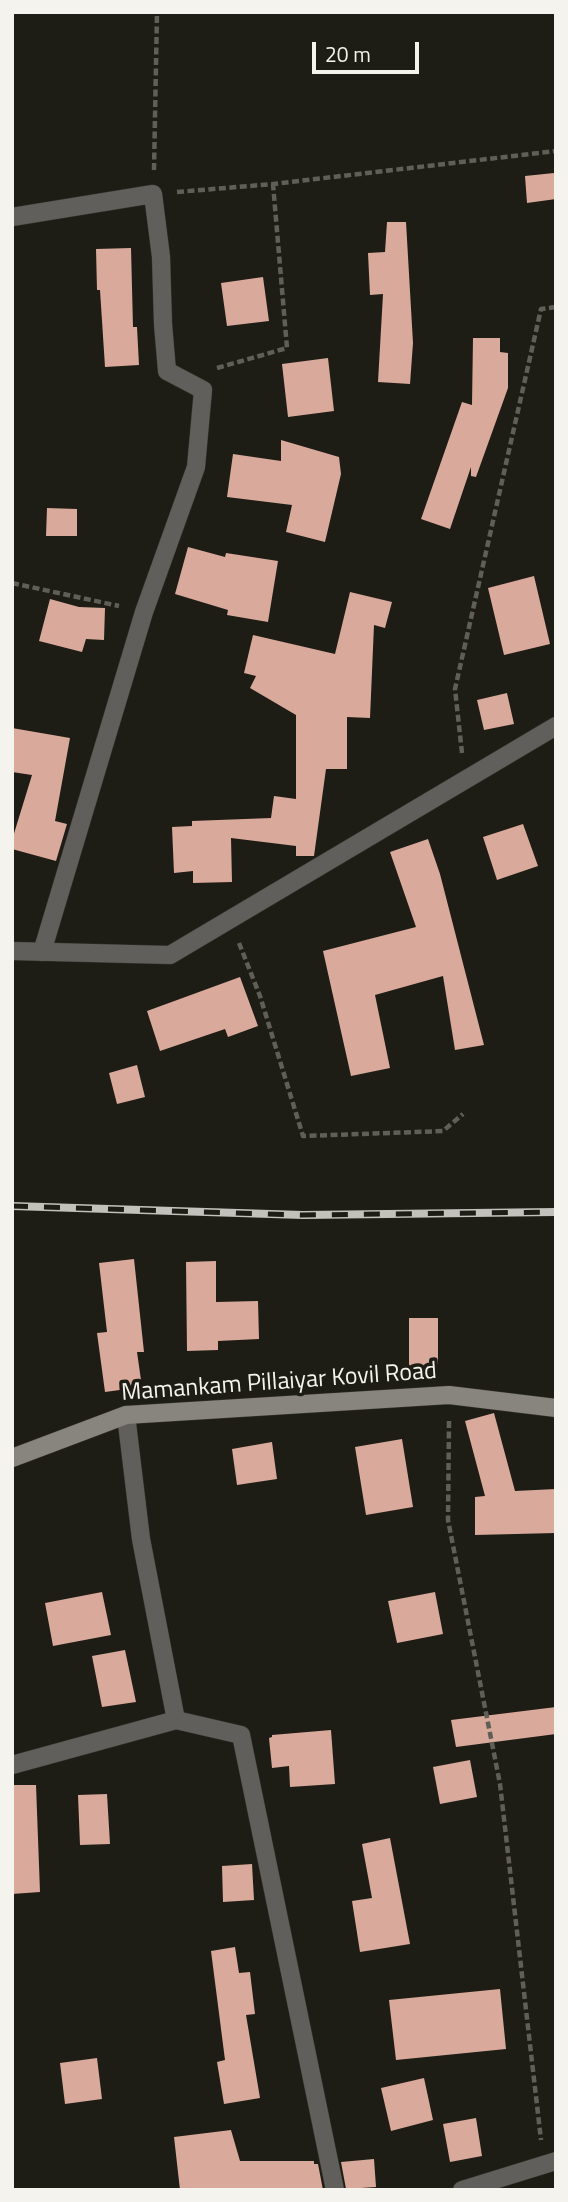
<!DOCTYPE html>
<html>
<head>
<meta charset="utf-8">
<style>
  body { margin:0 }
  #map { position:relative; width:568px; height:2202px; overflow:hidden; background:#1e1d15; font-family:"Titillium Web",sans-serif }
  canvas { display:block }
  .frame { position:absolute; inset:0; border:14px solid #f4f3ed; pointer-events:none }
  .scale { position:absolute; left:312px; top:42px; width:107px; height:32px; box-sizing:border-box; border:4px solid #f4f3ed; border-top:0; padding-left:9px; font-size:21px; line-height:24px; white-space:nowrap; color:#f4f3ed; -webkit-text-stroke:5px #1e1d15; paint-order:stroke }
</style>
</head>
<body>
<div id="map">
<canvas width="568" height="2202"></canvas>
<div class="frame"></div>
<div class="scale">20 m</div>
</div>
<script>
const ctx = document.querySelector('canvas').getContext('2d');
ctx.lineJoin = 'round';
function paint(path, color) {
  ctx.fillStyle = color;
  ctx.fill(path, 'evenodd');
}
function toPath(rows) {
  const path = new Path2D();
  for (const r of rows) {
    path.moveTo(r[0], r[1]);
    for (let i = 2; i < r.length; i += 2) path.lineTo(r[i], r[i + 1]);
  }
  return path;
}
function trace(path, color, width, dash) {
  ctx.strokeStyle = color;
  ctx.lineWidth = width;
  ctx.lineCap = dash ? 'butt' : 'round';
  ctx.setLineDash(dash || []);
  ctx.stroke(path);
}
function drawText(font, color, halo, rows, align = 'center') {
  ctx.font = font + ' "Titillium Web",sans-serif';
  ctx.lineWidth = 7;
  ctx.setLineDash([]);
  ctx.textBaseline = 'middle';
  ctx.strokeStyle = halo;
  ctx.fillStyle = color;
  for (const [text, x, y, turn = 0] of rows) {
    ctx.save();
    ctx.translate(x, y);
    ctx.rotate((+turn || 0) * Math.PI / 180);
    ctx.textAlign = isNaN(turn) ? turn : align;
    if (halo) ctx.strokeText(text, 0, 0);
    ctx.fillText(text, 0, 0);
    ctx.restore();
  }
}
paint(toPath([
  [554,173,556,199,527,203,525,176],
  [387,222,406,222,413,343,410,384,378,382,383,294,370,295,368,253,385,252],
  [131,248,133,327,137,327,139,365,105,367,100,290,97,290,96,249],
  [263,277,269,321,227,326,221,283],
  [473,338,500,338,500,352,508,353,508,388,476,477,471,476,471,467,450,529,421,519,462,402,472,405],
  [328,358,334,411,288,417,282,364],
  [281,440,339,457,341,474,325,542,286,532,292,505,227,497,233,454,281,461],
  [47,508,77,509,77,536,46,536],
  [188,547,225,557,226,553,278,561,268,622,227,615,228,610,175,594],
  [534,576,550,644,504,655,488,588],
  [350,592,392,602,385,628,374,625,370,718,347,717,347,769,326,769,314,856,296,856,296,846,231,838,232,882,193,883,193,871,174,873,172,827,192,826,192,821,271,818,274,796,296,799,296,715,250,688,256,676,244,673,253,635,335,654],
  [50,599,79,607,105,608,104,640,86,639,82,652,39,641],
  [507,693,514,724,484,730,477,700],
  [12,728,70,738,55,821,67,824,56,861,12,849,12,840,32,775,12,772],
  [523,824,538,866,497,880,483,837],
  [428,839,440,874,484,1045,455,1050,443,976,375,995,390,1068,351,1076,323,951,416,927,390,852],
  [240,977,258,1026,228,1037,225,1029,160,1051,147,1011],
  [137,1065,145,1097,117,1104,109,1073],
  [134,1259,144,1352,137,1352,142,1387,105,1392,97,1333,107,1332,99,1263],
  [216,1261,216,1302,258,1301,259,1339,218,1341,218,1350,187,1351,186,1262],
  [409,1318,438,1318,438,1368,409,1368],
  [494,1413,515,1491,556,1489,556,1533,475,1535,475,1497,485,1496,465,1421],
  [402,1439,413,1507,366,1515,355,1447],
  [272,1442,277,1479,237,1485,232,1449],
  [102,1592,111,1635,53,1646,45,1603],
  [435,1592,443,1634,397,1643,388,1601],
  [125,1650,136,1702,102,1707,92,1656],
  [556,1707,556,1734,456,1747,451,1720],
  [331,1730,335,1784,290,1787,289,1766,272,1768,269,1738,272,1737,272,1735],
  [470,1760,477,1797,440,1804,433,1767],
  [12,1785,36,1785,40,1892,12,1894],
  [107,1794,110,1844,80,1845,78,1795],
  [390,1838,410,1944,360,1952,352,1901,372,1898,362,1844],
  [252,1864,254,1900,223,1902,222,1866],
  [235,1947,239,1973,250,1972,255,2014,246,2015,260,2098,224,2104,217,2062,225,2060,211,1951],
  [500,1989,506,2049,396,2060,389,2000],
  [97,2058,102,2099,65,2104,60,2063],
  [424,2078,433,2120,391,2131,381,2088],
  [476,2118,482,2156,450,2162,443,2124],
  [231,2130,240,2161,314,2161,314,2164,318,2164,323,2190,180,2190,174,2137],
  [374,2159,376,2187,346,2189,341,2162]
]), '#d9a99b');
const minor = toPath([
  [12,217,153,194,161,257,163,324,167,371,203,390,196,467,144,612,42,952],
  [126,1415,141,1539,176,1720,241,1735,335,2190],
  [12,1765,176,1720],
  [462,2190,556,2161]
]);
const tertiary = toPath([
  [12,951,170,955,556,726]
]);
const secondary = toPath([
  [12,1458,126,1415,449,1395,556,1408]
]);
trace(minor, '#38372f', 19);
trace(tertiary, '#38372f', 19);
trace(secondary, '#38372f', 19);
trace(toPath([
  [154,170,157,12],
  [177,192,273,184,556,151],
  [217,368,287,348,273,184],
  [12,583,119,606],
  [462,753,455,689,541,309,556,307],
  [239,943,260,996,303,1136,443,1131,463,1114],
  [449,1421,448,1520,500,1784,541,2140]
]), '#605f57', 4.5, [7, 3.5]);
trace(minor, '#615f5b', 18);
trace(tertiary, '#615f5b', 18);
trace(secondary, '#88857f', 18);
const rail = toPath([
  [12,1206,303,1215,556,1212]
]);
trace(rail, '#c2c1bb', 8);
trace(rail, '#1e1d15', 5, [16]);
drawText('24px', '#f4f3ed', '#1e1d15', [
  ["Mamankam Pillaiyar Kovil Road",279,1383,-4]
]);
</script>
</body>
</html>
